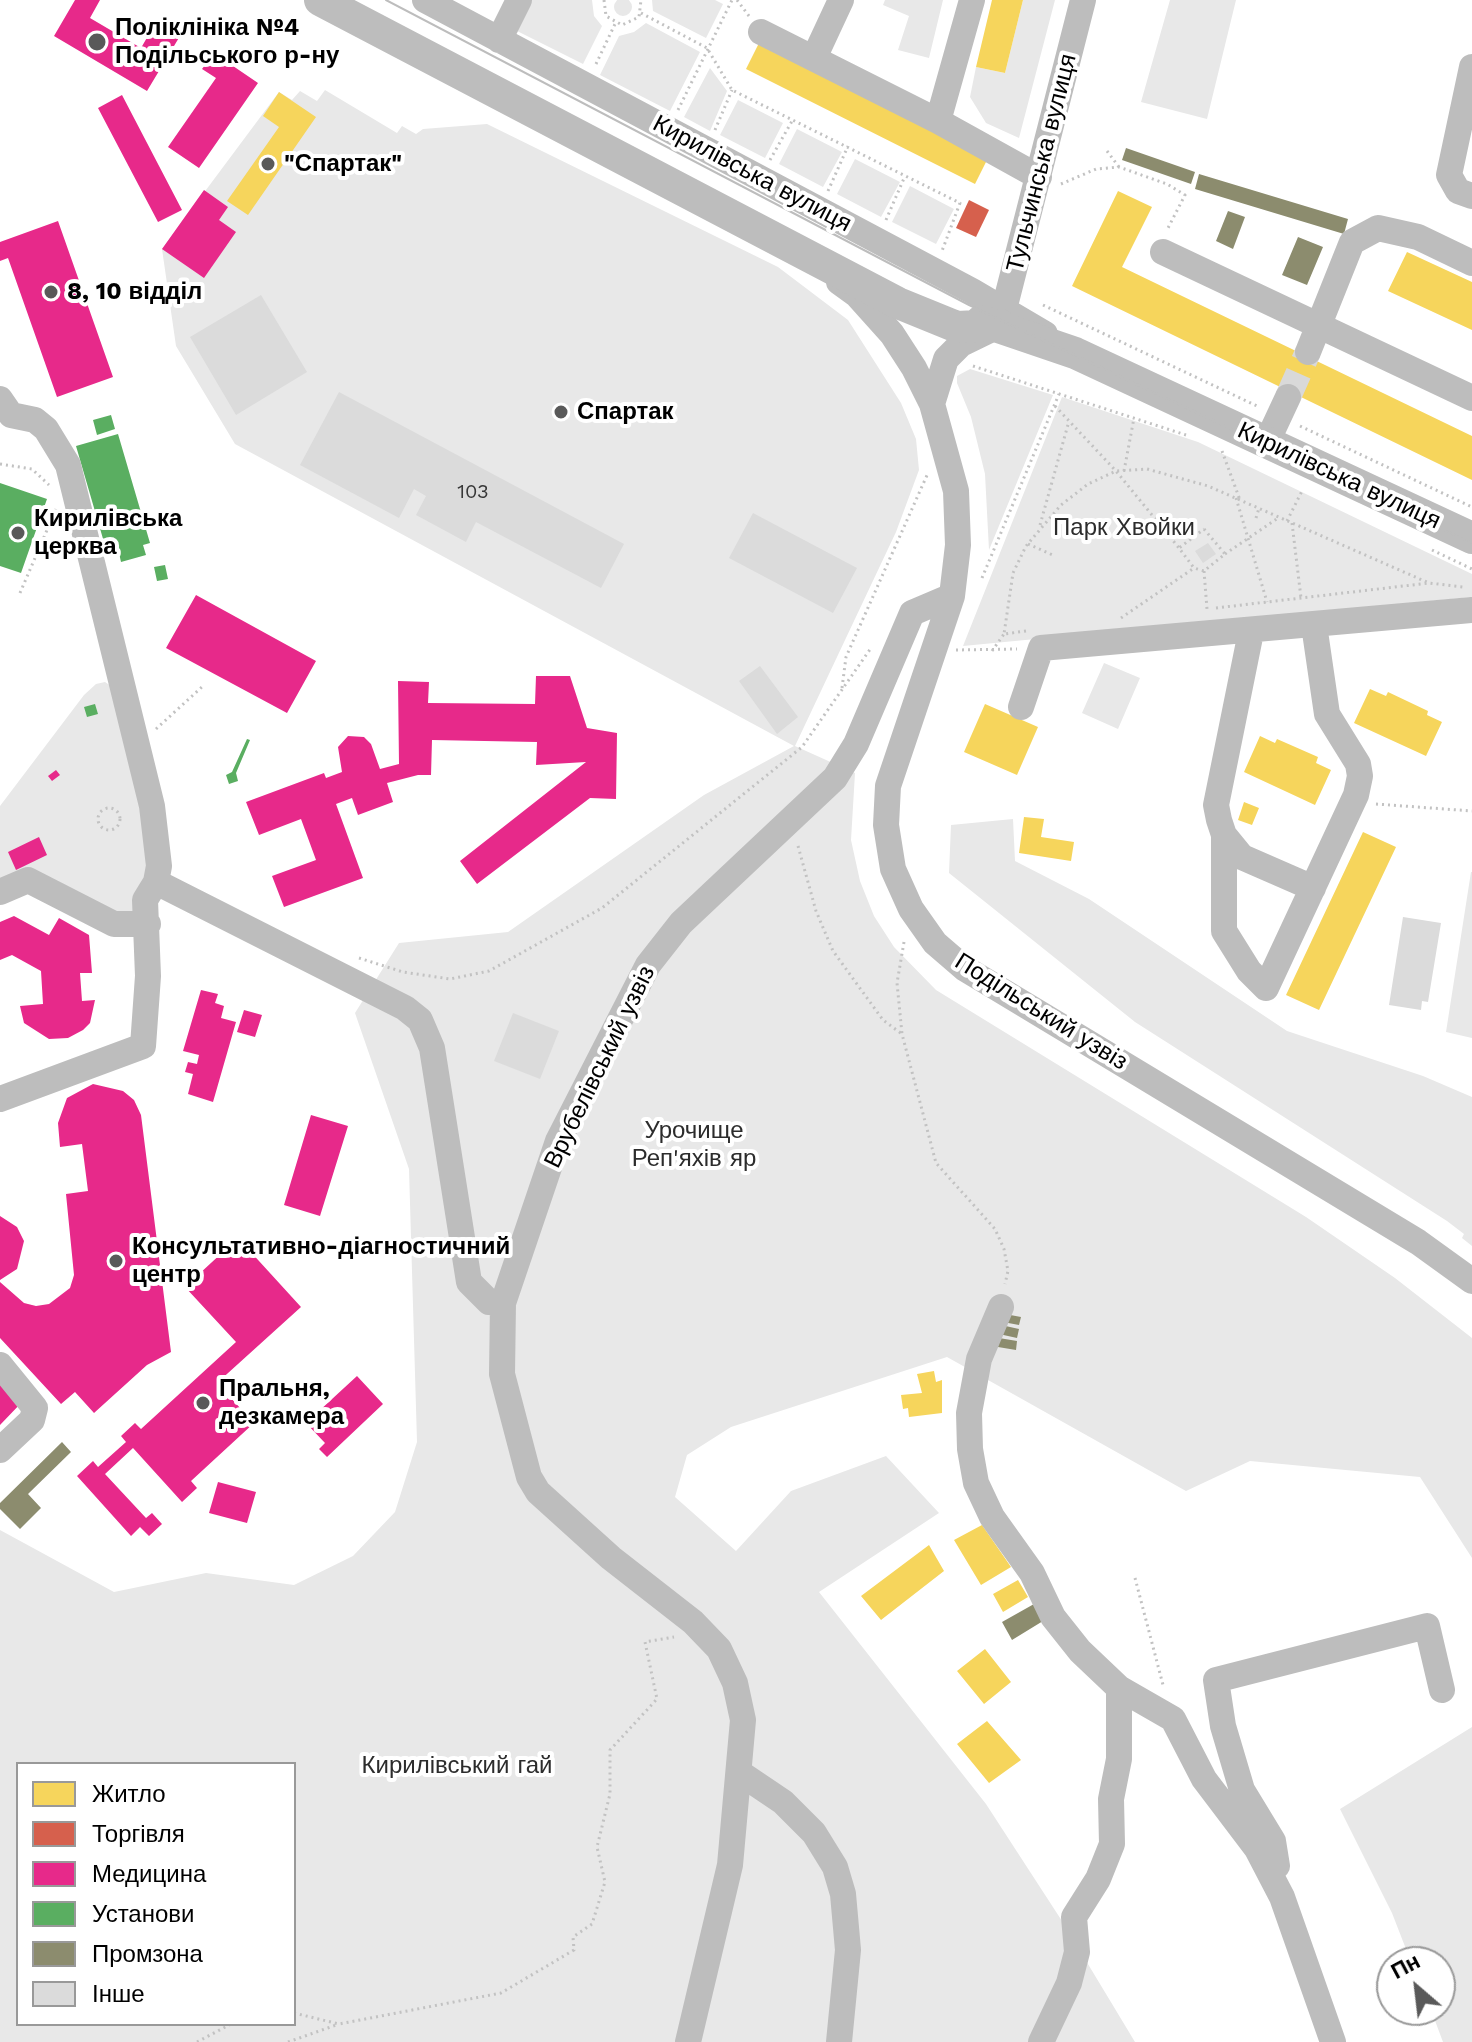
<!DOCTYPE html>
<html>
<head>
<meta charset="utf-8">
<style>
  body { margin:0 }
  #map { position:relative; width:1472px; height:2042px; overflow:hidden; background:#fff; font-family:"Work Sans",sans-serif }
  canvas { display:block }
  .legend { position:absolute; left:16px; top:1762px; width:280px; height:264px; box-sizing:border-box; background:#fff; border:2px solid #999; margin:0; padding:10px 14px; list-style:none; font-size:24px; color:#000 }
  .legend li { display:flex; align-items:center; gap:16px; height:40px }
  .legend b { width:40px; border:2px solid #999 }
  .north { position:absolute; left:1376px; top:1946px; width:80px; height:80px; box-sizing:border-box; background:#fff; border:2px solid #999; border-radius:50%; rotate:332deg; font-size:22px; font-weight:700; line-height:32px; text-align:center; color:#000 }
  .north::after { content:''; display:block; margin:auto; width:28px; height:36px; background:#595959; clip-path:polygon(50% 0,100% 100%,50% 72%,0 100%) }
</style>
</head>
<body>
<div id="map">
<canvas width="1472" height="2042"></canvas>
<ul class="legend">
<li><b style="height:22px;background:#f6d55c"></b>Житло</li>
<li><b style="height:22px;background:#d6604d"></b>Торгівля</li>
<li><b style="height:22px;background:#e7298a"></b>Медицина</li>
<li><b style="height:22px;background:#5aae61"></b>Установи</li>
<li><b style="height:22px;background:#8c8c6e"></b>Промзона</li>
<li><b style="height:22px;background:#dbdbdb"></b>Інше</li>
</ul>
<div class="north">Пн</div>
</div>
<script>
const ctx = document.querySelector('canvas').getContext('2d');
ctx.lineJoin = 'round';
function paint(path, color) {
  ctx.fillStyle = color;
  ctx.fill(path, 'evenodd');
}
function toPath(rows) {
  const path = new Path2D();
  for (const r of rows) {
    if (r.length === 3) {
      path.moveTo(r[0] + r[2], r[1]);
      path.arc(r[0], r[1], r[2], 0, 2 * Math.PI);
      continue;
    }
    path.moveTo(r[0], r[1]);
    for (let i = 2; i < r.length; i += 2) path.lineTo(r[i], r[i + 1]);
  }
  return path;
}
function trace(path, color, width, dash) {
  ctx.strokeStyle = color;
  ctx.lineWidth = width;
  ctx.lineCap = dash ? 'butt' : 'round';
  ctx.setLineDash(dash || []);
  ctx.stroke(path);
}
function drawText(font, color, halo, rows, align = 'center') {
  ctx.font = font + ' "Work Sans",sans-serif';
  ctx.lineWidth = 8;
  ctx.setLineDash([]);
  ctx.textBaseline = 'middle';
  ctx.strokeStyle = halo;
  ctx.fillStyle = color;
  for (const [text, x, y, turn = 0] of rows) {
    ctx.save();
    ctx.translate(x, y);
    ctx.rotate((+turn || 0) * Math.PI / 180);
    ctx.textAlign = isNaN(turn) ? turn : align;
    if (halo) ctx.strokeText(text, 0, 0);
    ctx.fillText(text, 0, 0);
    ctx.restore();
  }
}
paint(toPath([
  [623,7,9],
  [528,0,592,0,594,16,602,26,583,64,513,29],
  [652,0,715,0,723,4,706,38,653,11],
  [885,0,943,0,929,58,898,50,909,16,883,5],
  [1023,0,1055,0,1019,138,986,123,970,97,976,67,1005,73],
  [1170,0,1236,0,1207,119,1141,102],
  [646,23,700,52,670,111,600,75,619,36,634,32],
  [710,68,727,91,710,131,684,117],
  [325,90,397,133,402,126,416,134,423,129,487,124,778,267,848,320,901,403,916,439,919,470,896,532,795,746,855,773,851,840,860,881,874,916,894,947,936,990,1306,1217,1395,1278,1472,1338,1472,1558,1420,1477,1250,1461,1186,1491,947,1357,731,1427,687,1455,675,1497,736,1551,791,1491,886,1456,939,1513,819,1592,986,1804,1062,1921,1135,2042,0,2042,0,1530,114,1592,206,1573,294,1585,353,1556,395,1512,417,1442,409,1169,355,1013,399,943,508,932,704,795,794,746,235,444,176,346,162,249,279,92,292,100,300,91,317,101],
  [18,1764,294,1764,294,2024,18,2024],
  [738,100,783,123,765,158,720,135],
  [797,129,842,152,823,187,779,164],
  [855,159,900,182,881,217,837,194],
  [910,186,954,209,936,244,892,222],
  [970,369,1053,395,989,550,985,474,971,417,957,383,957,376],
  [1062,397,1198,442,1472,574,1472,597,963,646],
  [1104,663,1140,678,1118,729,1082,713],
  [105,682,114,688,139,788,152,878,141,916,116,916,0,884,0,806,84,695,96,684],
  [1013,819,1015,861,1089,899,1287,1031,1423,1076,1472,1097,1472,1246,1462,1238,1464,1234,1447,1221,1135,1022,949,873,951,825],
  [1471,872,1472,872,1472,1038,1446,1032],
  [1472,1727,1472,2042,1443,2042,1431,2010,1440,2010,1440,1962,1411,1962,1392,1913,1340,1809]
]), '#e8e8e8');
paint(toPath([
  [992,0,1023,0,1005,73,976,67],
  [759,43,988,158,975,184,746,69],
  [279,92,316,117,248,215,227,201,279,127,263,116],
  [1118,191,1152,207,1122,267,1472,436,1472,480,1072,286],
  [1407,252,1472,282,1472,330,1388,291],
  [1370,689,1386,696,1388,692,1428,711,1427,715,1442,722,1426,756,1354,723],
  [985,704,1038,727,1017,775,964,752],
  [1260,736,1275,743,1277,739,1318,757,1316,763,1331,770,1315,805,1244,772],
  [1244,802,1259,808,1252,825,1238,820],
  [1024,817,1044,819,1041,837,1074,842,1071,861,1019,853],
  [1363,832,1396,847,1319,1010,1286,995],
  [934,1371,936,1382,942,1380,942,1413,909,1417,908,1408,903,1409,901,1395,922,1393,917,1374],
  [982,1525,1011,1567,981,1585,954,1540],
  [929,1545,944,1571,881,1620,861,1596],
  [1018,1580,1028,1597,1003,1612,993,1594],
  [985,1649,1011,1682,984,1704,957,1671],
  [987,1721,1021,1760,989,1783,957,1744]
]), '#f6d55c');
paint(toPath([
  [969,200,989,210,976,237,956,228]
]), '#d6604d');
paint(toPath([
  [75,0,100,0,90,18,141,48,156,22,180,36,147,91,54,36],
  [214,53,258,83,199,168,168,147,216,78,202,69],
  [122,95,182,210,158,222,98,108],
  [204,190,228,207,219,220,236,232,204,278,162,249],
  [58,221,113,377,57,397,8,258,0,261,0,242],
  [196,595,316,661,287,713,166,648],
  [536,676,570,676,587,728,617,733,616,799,590,798,477,884,460,861,586,762,536,765,537,742,432,740,431,775,418,775,387,783,393,802,358,815,352,798,336,804,363,878,284,907,272,876,316,860,301,819,259,835,246,802,324,773,326,778,342,772,338,747,348,736,364,737,371,744,380,769,399,764,398,681,429,682,428,703,535,704],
  [56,770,60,775,52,781,48,776],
  [39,837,47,855,16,870,8,852],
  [14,916,49,935,59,918,89,935,92,973,80,973,82,1001,95,1000,90,1023,83,1030,68,1038,49,1039,24,1023,20,1006,43,1004,41,971,12,955,0,960,0,922],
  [201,990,218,994,215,1003,224,1006,221,1018,236,1022,213,1102,188,1094,193,1074,185,1072,188,1062,197,1064,199,1055,183,1051],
  [244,1010,262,1015,255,1037,237,1032],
  [93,1084,123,1091,134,1100,141,1115,171,1352,147,1365,94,1413,75,1392,61,1404,0,1338,0,1282,24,1303,36,1306,49,1304,70,1288,74,1275,66,1194,88,1191,82,1144,60,1147,58,1123,67,1098],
  [311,1115,348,1126,320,1216,284,1205],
  [0,1216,17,1227,24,1241,17,1269,0,1280],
  [238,1238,301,1307,217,1383,254,1423,191,1481,197,1488,182,1502,133,1448,105,1474,146,1518,152,1513,162,1524,149,1536,140,1527,131,1536,77,1476,93,1461,98,1467,126,1442,121,1436,135,1423,141,1429,236,1342,185,1287],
  [357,1376,383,1404,327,1457,319,1449,325,1443,306,1423],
  [0,1378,23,1401,0,1425],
  [218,1482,256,1492,247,1523,209,1513]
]), '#e7298a');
paint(toPath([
  [111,415,115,429,97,435,93,420],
  [118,434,150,543,143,545,146,555,121,562,119,553,108,556,76,446],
  [0,483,47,499,21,573,0,566],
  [165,565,168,579,157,581,154,567],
  [95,704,98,714,87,717,84,707],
  [247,739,250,740,236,773,238,781,229,784,226,775,232,772]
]), '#5aae61');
paint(toPath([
  [1126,148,1195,172,1191,184,1122,160],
  [1199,174,1348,219,1344,234,1195,189],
  [1228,211,1245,217,1233,249,1216,241],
  [1298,237,1323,247,1307,285,1282,275],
  [1005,1314,1021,1317,1019,1325,1003,1322],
  [1001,1325,1019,1329,1017,1338,999,1334],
  [999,1338,1017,1341,1016,1350,998,1347],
  [62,1442,71,1452,28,1494,41,1508,20,1529,0,1509,0,1503],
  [1034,1604,1043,1621,1012,1640,1002,1622]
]), '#8c8c6e');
paint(toPath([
  [261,295,307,372,236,415,190,337],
  [339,392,624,544,601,588,476,522,466,542,416,515,426,496,414,489,399,518,300,465],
  [753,513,857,568,833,613,729,558],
  [1208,543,1216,554,1203,563,1195,551],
  [760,666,798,717,777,734,739,681],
  [1403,917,1441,923,1428,1002,1422,1001,1421,1010,1389,1005],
  [513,1013,559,1031,540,1079,494,1061]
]), '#dbdbdb');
trace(toPath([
  [1288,397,1308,352]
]), '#d9d9d9', 26, [26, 13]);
trace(toPath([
  [604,0,606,16,622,25,639,17,641,0],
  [737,0,749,16],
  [641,13,707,48,732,90,960,203,942,251],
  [596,64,615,24],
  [678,110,732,0],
  [715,130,732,90],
  [1107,151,1119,167],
  [770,160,792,121],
  [1061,184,1096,169,1119,167,1167,184,1185,195,1167,230],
  [828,191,848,146],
  [886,220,905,176],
  [1043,305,1257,406],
  [973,366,1186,435],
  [1055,406,1116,471,1179,548],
  [1300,426,1472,507],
  [1222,451,1240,500],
  [0,464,32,469,49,485],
  [1124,471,1134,418],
  [1236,498,1267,602],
  [1256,518,1259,508],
  [1287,521,1303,489],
  [1292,523,1301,598],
  [1040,525,1069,421],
  [1204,529,1225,554,1204,571,1194,568,1179,548,1204,529],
  [1028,544,1055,556],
  [1432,550,1472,569],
  [1225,554,1278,518],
  [1204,571,1207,609],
  [982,578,1059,394],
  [20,593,56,509],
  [1216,608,1429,583,1463,587],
  [1121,618,1194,568],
  [1026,631,1004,634,1013,573,1026,546,1061,505,1088,484,1116,471,1147,469,1208,486,1429,583],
  [956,650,1017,649],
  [992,651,1004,634],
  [842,688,846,657,928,473],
  [156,729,203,686],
  [1376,804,1472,811],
  [109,819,11],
  [798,846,816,911,833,951,883,1020,902,1034],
  [904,942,897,983,902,1034,936,1163,995,1229,1004,1249,1008,1271,1005,1284],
  [359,958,403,972,450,979,489,971,602,908,802,747,871,648],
  [1135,1578,1163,1685],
  [294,2013,339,2024,501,1993,574,1950,573,1937,592,1924,605,1882,597,1847,610,1794,610,1750,657,1699,645,1642,674,1637],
  [197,2042,231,2024],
  [288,2042,336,2025]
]), '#c2c2c2', 3, [2, 4]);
trace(toPath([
  [425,0,972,291,1045,334],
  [761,32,938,121,1039,177],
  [499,40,519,0],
  [814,58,841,0],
  [1472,67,1449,175,1458,191,1472,196],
  [938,121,972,0],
  [1163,252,1472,398],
  [839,282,857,295,892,334,914,368,932,404,956,491,958,545,952,596,888,786,886,825,893,869,911,909,935,943,964,968,1418,1242,1472,1281],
  [1308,352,1352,242,1378,228,1418,237,1472,263],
  [0,399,11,415,35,420,46,429,68,465,152,806,159,866,156,882,145,900,148,976,143,1046,0,1099],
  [932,404,946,359,961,344,1000,325,1083,0],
  [1267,442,1288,397],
  [1251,632,1216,805,1219,820,1224,835,1242,857,1313,888],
  [1021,707,1041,648,1472,610],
  [1224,835,1224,931,1249,971,1266,988,1356,795,1360,776,1358,764,1327,714,1314,625],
  [156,882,405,1008,420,1020,432,1048,469,1282,489,1302,503,1303],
  [0,892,28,880,114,924,148,924],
  [1001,1307,979,1359,969,1413,970,1449,976,1483,992,1517,1032,1573,1053,1617,1080,1651,1119,1688,1173,1719,1204,1779,1257,1849,1282,1897,1333,2042],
  [0,1365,35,1408,32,1420,0,1450],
  [740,1773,783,1802,814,1833,835,1867,843,1894,848,1950,839,2042],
  [1277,1866,1273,1841,1242,1790,1223,1726,1216,1680,1427,1626,1442,1690],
  [688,2042,730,1865,743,1720,735,1683,719,1649,693,1622,611,1558,538,1492,529,1477,502,1374,503,1303,558,1141,648,965,681,923,835,778,856,744,912,613,952,596],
  [1041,2042,1069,1983,1077,1952,1074,1917,1098,1879,1112,1844,1111,1799,1119,1759,1119,1688]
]), '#bdbdbd', 26);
trace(toPath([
  [320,0,898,303,957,327,1000,325],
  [981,321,1075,353,1472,538]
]), '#bdbdbd', 32);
trace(toPath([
  [386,0,969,305,1472,543]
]), '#bdbdbd', 2);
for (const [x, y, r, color] of [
  [97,42,10,"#595959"],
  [268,164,8,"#595959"],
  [51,292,8,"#595959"],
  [561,412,8,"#595959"],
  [18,533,8,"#595959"],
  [116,1261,8,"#595959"],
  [203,1403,8,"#595959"]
]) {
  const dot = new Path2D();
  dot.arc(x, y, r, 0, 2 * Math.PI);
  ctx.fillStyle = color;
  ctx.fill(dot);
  trace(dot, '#fff', 3);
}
drawText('20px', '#373737', null, [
  ["103",473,492]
]);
drawText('bold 24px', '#000', '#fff', [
  ["Поліклініка №4",115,28],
  ["Подільського р-ну",115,56],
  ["\"Спартак\"",284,164],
  ["8, 10 відділ",67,292],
  ["Спартак",577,412],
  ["Кирилівська",34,519],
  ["церква",34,547],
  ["Консультативно-діагностичний",132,1247],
  ["центр",132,1275],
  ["Пральня,",219,1389],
  ["дезкамера",219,1417]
], 'left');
drawText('24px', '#000', '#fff', [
  ["Тульчинська вулиця",1042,163,-76],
  ["Кирилівська вулиця",752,174,28],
  ["Кирилівська вулиця",1339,476,25],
  ["Подільський узвіз",1041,1012,32],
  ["Врубелівський узвіз",600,1067,-64]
]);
drawText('24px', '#2c2c2c', '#fff', [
  ["Парк Хвойки",1124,528],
  ["Урочище",694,1131],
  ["Реп'яхів яр",694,1159],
  ["Кирилівський гай",457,1766]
]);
</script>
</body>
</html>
